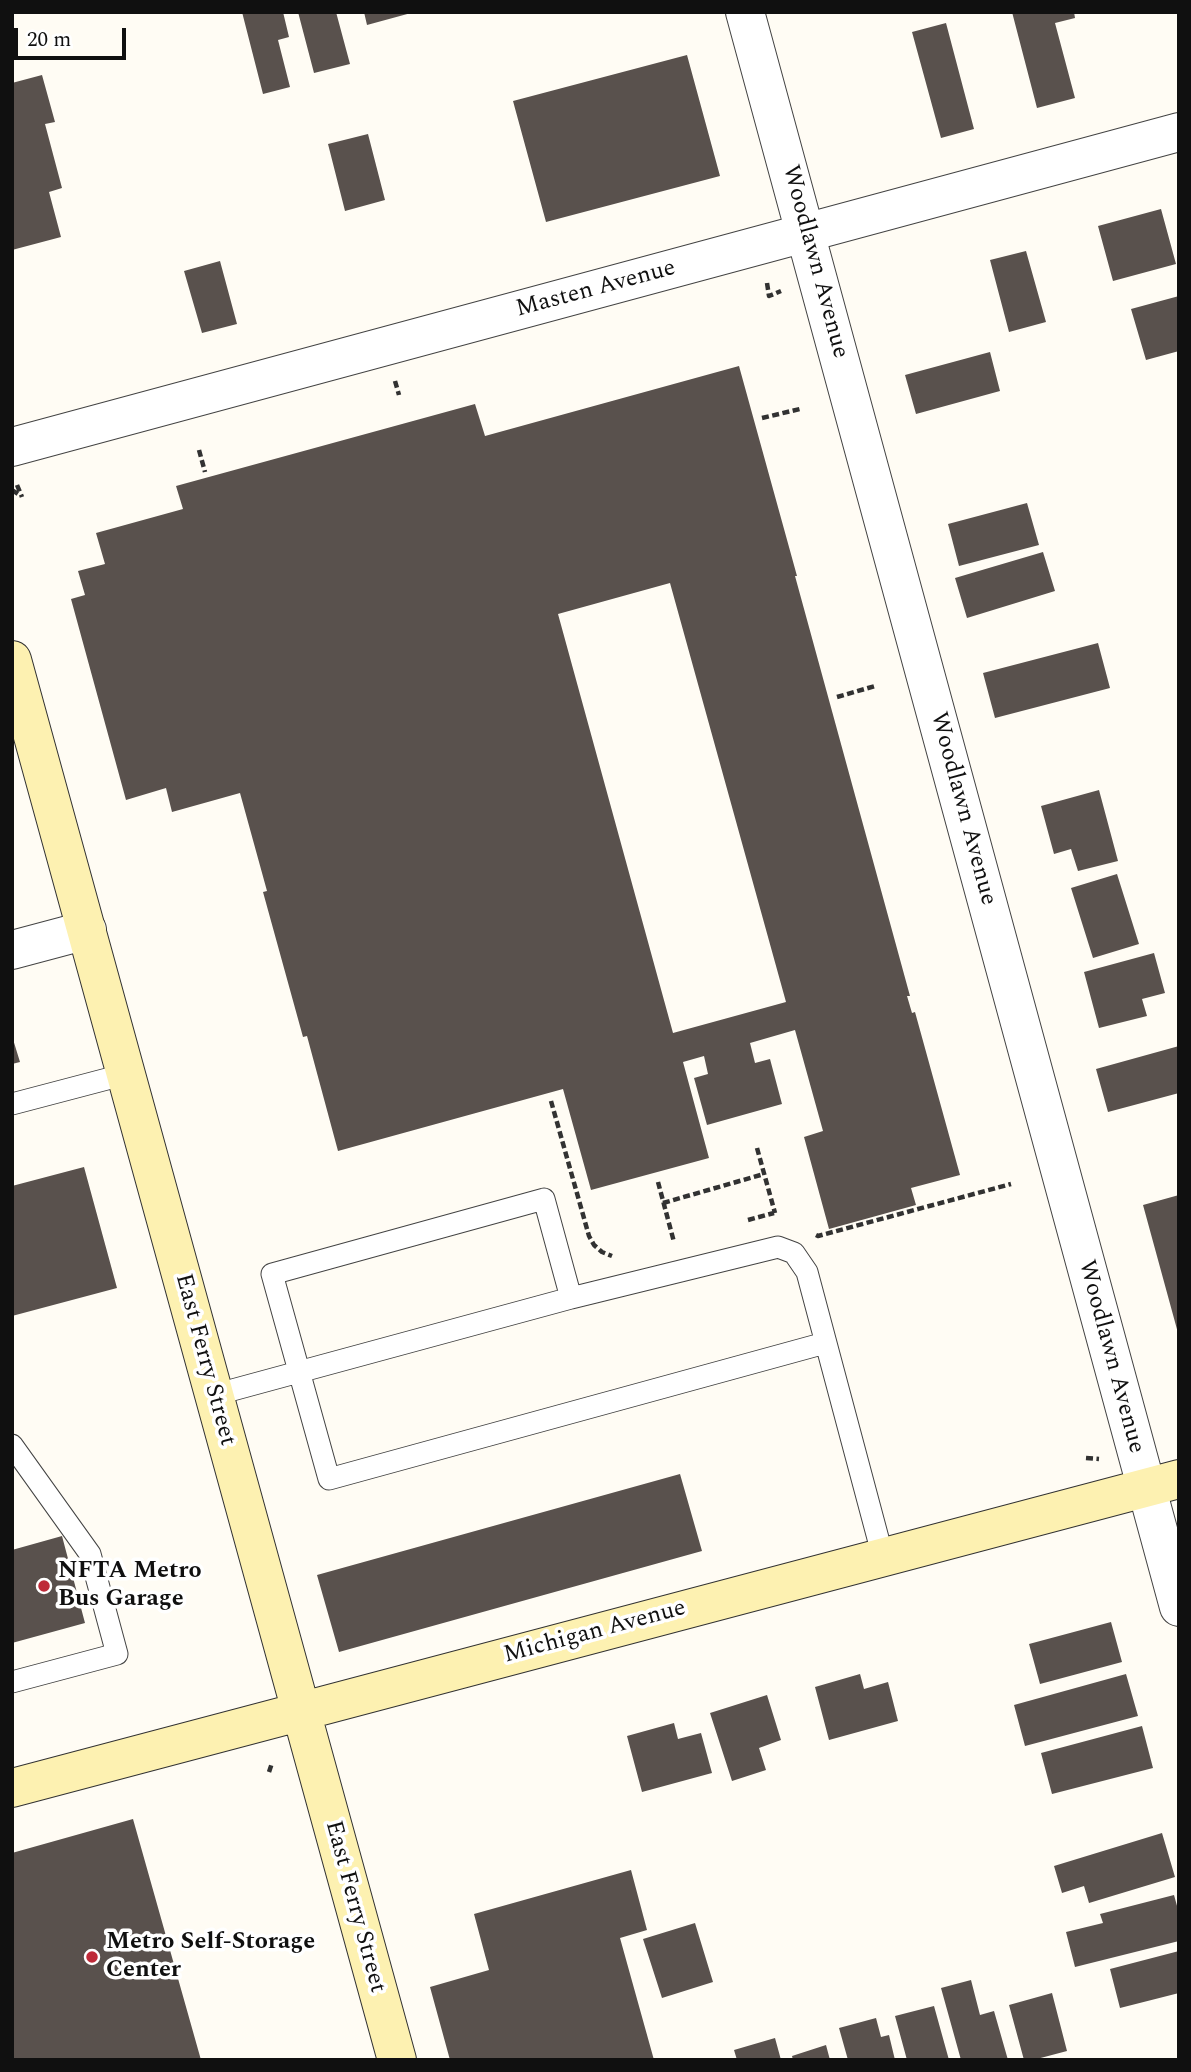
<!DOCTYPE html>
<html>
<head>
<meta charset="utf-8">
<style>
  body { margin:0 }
  #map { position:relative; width:1191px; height:2072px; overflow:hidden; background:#fffcf4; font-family:Spectral,serif }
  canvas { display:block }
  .frame { position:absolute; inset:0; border:14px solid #101010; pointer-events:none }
  .scale { position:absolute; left:14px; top:28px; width:112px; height:32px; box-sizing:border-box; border:4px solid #101010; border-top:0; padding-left:9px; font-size:21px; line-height:24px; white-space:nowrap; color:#101010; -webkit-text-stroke:5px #fff; paint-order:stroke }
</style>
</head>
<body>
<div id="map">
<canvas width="1191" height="2072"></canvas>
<div class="frame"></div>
<div class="scale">20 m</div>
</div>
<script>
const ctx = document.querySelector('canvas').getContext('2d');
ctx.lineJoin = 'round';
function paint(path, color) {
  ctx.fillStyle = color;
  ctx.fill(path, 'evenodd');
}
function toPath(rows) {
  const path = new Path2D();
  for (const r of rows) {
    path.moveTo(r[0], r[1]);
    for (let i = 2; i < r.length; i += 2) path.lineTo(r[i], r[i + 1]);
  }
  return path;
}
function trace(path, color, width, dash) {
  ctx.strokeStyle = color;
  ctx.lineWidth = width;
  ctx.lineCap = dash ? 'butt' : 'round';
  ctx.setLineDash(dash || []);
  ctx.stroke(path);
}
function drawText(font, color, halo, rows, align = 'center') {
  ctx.font = font + ' Spectral,serif';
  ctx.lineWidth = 7;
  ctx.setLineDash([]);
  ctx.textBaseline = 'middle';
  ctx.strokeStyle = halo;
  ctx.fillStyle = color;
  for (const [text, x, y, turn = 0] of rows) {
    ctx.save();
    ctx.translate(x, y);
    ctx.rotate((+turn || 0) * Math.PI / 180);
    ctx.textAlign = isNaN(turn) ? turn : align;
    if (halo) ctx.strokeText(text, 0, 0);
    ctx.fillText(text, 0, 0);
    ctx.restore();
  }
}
paint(toPath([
  [242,12,283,12,289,37,278,40,290,87,263,94],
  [298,12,336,12,350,64,314,73],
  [364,12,411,12,411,13,367,25],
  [1012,12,1074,12,1075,18,1055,23,1075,98,1037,108],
  [946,23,974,129,941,138,912,32],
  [687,55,720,176,546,222,513,101],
  [42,75,55,122,45,124,62,188,49,192,61,237,12,250,12,83],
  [368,134,385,200,345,211,328,144],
  [1161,209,1176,264,1113,281,1098,226],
  [1026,251,1046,322,1009,332,990,260],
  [220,261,237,324,202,333,184,271],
  [1179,296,1179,351,1146,360,1131,309],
  [990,352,1000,391,916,414,905,375],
  [739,366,797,576,795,576,910,996,907,996,912,1013,915,1012,960,1175,911,1188,916,1205,829,1229,804,1137,823,1131,795,1030,750,1043,755,1063,770,1059,782,1104,707,1125,694,1078,708,1074,704,1056,683,1062,709,1158,591,1190,563,1089,338,1151,307,1036,303,1037,263,892,267,891,240,793,172,812,166,788,126,800,71,599,85,595,78,571,105,564,96,533,183,509,176,486,475,404,485,436],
  [670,583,786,1002,673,1033,558,614],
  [1027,503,1039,545,959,566,948,524],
  [1043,552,1055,591,967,618,955,578],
  [1098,643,1110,688,995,718,983,673],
  [1099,790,1118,861,1078,871,1071,849,1054,854,1041,806],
  [1117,874,1139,944,1093,958,1071,888],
  [1154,953,1165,993,1142,999,1147,1016,1099,1028,1084,972],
  [12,1036,20,1062,12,1064],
  [1179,1046,1179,1093,1108,1112,1096,1069],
  [84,1167,117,1288,12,1316,12,1186],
  [1179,1195,1179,1333,1178,1333,1143,1205],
  [680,1474,702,1551,339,1652,317,1575],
  [62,1536,85,1623,12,1643,12,1550],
  [1111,1622,1122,1662,1040,1684,1029,1644],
  [860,1674,864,1689,888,1682,898,1721,829,1740,815,1687],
  [1126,1674,1138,1716,1025,1746,1014,1705],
  [767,1695,781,1740,759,1748,766,1770,732,1781,710,1713],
  [674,1723,678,1739,701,1733,712,1773,642,1792,627,1736],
  [1142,1726,1153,1768,1052,1794,1041,1753],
  [133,1819,201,2060,12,2060,12,1853],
  [1162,1833,1175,1877,1089,1903,1084,1886,1062,1893,1054,1866],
  [631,1870,647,1930,620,1938,654,2060,450,2060,430,1987,489,1970,474,1914],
  [1174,1895,1179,1913,1179,1941,1075,1967,1066,1932,1103,1923,1100,1914],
  [695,1923,713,1982,662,1998,643,1939],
  [1179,1951,1179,1993,1120,2008,1110,1969],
  [971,1980,980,2015,994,2011,1008,2060,961,2060,941,1988],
  [1052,1993,1067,2051,1033,2060,1024,2060,1009,2005],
  [934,2006,949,2060,907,2060,895,2016],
  [876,2018,881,2037,889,2035,895,2060,848,2060,839,2028],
  [775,2038,781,2060,737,2060,734,2050],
  [826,2045,830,2060,793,2060,792,2056]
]), '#59514d');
const lane = toPath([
  [12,1104,126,1074],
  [571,1298,544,1199,272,1274,329,1479,825,1343],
  [214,1395,571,1298,778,1247,794,1253,807,1272,883,1557],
  [12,1445,90,1554,117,1654,12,1682]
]);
const street = toPath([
  [745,12,1179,1607],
  [12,447,1179,132],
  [12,950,87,930]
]);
const secondary = toPath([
  [12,660,397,2060],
  [12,1788,1179,1479]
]);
trace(lane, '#434343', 23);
trace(street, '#434343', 40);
trace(secondary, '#323232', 40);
trace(toPath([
  [767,283,769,296,781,291],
  [395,381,399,395],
  [762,418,800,409],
  [199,450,205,472],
  [17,485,22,497],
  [12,490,21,496],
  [837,697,875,686],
  [551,1101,589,1236,594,1245,602,1252,612,1256],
  [757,1148,775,1213],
  [658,1182,674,1242],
  [663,1203,764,1174],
  [748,1220,774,1213],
  [816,1235,818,1236,1011,1184],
  [1086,1458,1099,1459],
  [269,1772,272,1763]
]), '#323232', 4.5, [7, 3.5]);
trace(lane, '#fff', 21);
trace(street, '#fff', 38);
trace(secondary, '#fdf1b1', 38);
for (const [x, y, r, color] of [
  [44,1586,7,"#be2a38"],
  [92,1957,7,"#be2a38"]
]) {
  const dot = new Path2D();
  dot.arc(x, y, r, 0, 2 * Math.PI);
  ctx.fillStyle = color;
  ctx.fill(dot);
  trace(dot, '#fff', 2.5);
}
drawText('24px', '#101010', '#fff', [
  ["Woodlawn Avenue",814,262,75],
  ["Masten Avenue",596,290,-15],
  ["Woodlawn Avenue",962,809,75],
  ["Woodlawn Avenue",1110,1357,75],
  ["East Ferry Street",204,1360,75],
  ["Michigan Avenue",595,1633,-15],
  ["East Ferry Street",354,1907,75]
]);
drawText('bold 24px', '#101010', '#fff', [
  ["NFTA Metro",58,1572],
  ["Bus Garage",58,1600],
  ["Metro Self-Storage",106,1943],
  ["Center",106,1971]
], 'left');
</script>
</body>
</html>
